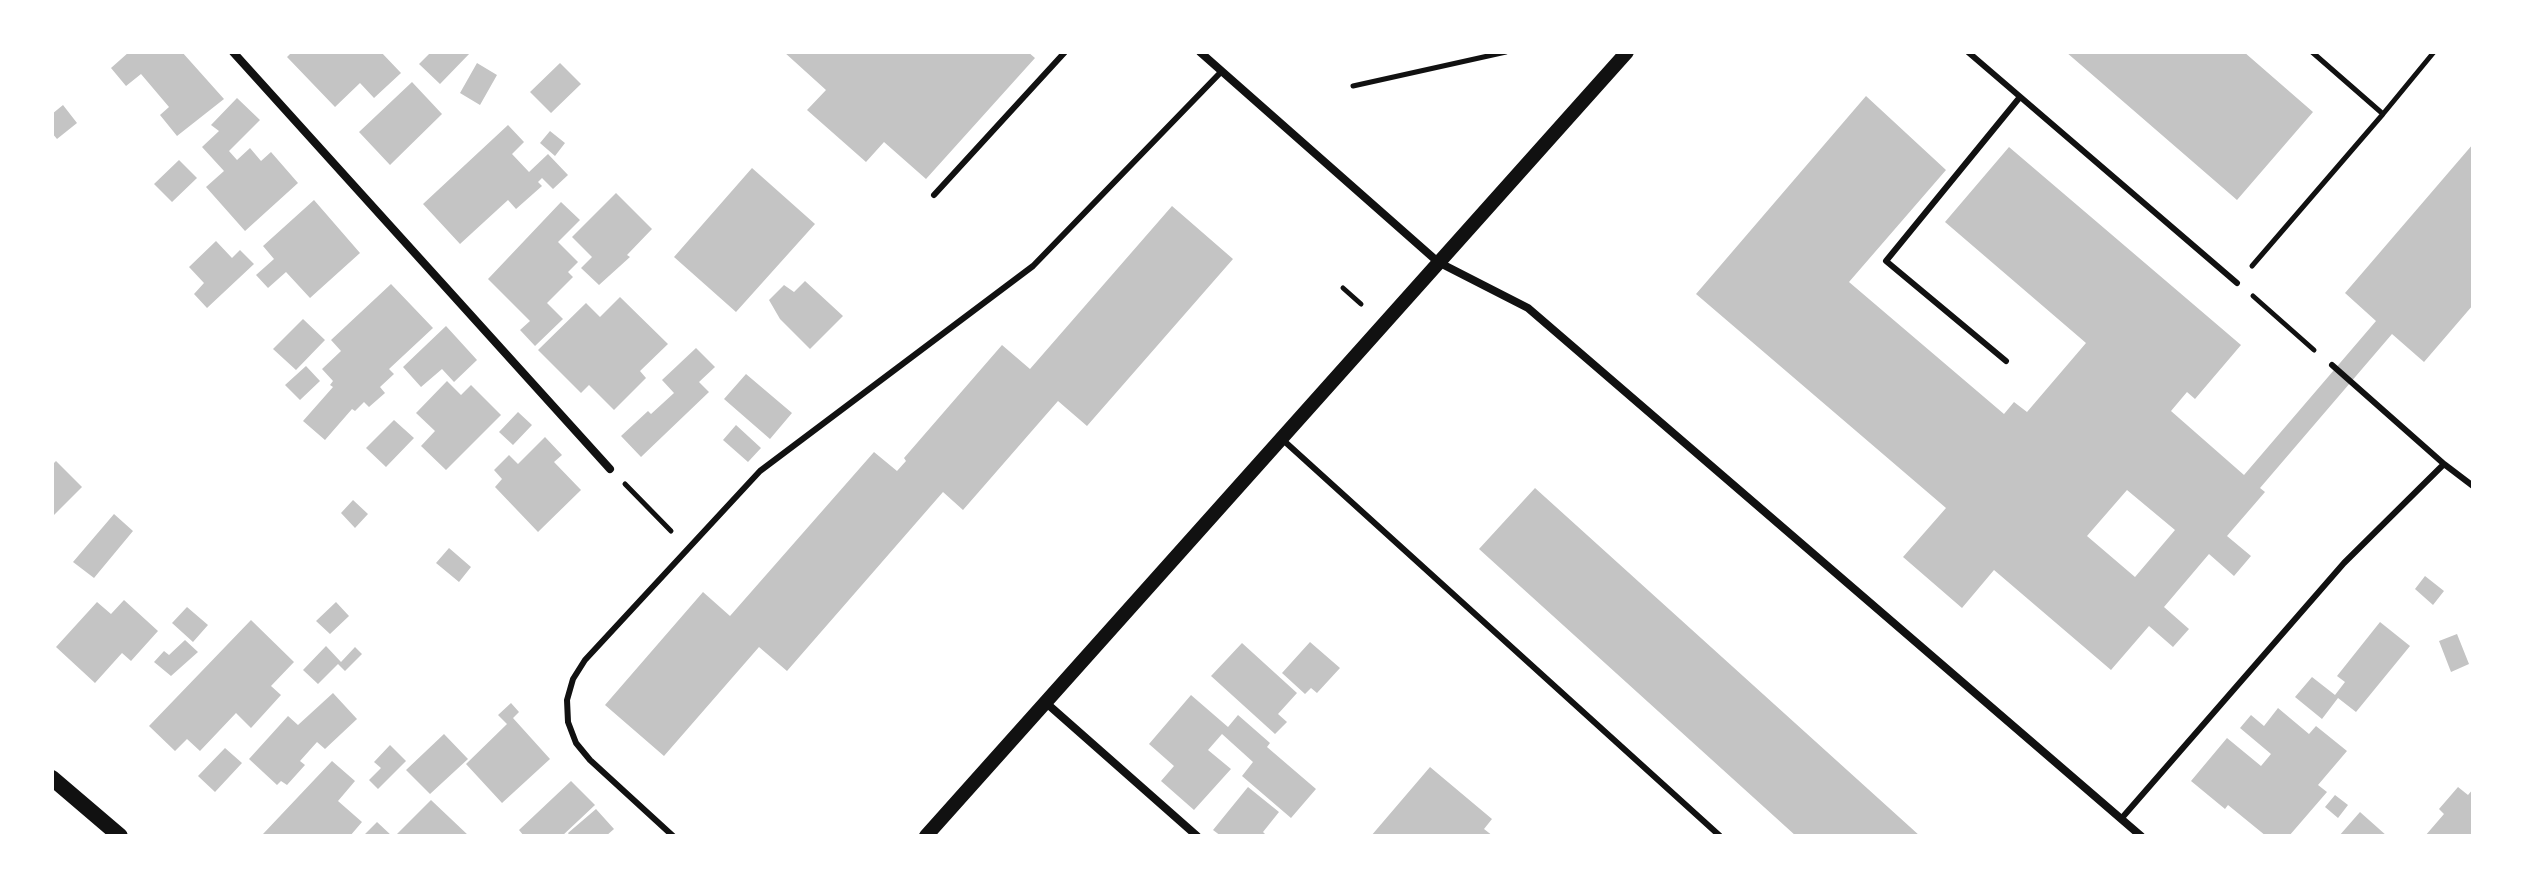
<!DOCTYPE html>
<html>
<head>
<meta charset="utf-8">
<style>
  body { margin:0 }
  #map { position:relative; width:2525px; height:888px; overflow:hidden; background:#fff; font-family:"Fira Sans Condensed",sans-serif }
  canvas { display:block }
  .frame { position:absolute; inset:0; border:54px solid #fff; pointer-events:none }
</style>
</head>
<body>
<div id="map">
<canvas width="2525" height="888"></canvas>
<div class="frame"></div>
</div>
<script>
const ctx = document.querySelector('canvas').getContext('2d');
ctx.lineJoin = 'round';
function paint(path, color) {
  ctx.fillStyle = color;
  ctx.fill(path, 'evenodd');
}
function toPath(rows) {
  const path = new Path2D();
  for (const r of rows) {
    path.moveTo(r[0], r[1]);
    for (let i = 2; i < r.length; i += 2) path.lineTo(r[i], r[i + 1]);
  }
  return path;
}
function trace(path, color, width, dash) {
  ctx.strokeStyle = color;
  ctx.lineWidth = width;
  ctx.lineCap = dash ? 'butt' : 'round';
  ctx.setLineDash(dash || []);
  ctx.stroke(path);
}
paint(toPath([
  [129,52,182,52,224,99,177,136,160,115,169,107,141,74,126,86,111,68],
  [292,52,381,52,401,73,374,98,360,83,335,107,287,57],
  [431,52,471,52,440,84,419,64],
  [784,52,1028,52,1035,58,926,179,884,142,866,162,807,110,826,90],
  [2066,52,2244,52,2313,112,2237,200],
  [477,63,497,75,480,105,460,93],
  [560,63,581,84,551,113,530,92],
  [412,82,442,114,390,165,359,132],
  [1866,96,1946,170,1849,282,2004,414,2014,402,2027,412,2086,343,1945,222,2009,147,2241,345,2195,399,2187,392,2171,411,2244,475,2376,321,2345,293,2473,144,2473,305,2424,362,2392,334,2260,488,2265,492,2227,536,2251,556,2234,576,2209,554,2164,607,2189,629,2173,647,2149,626,2111,670,1994,570,1962,608,1903,557,1946,508,1696,294],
  [2127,490,2175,530,2135,577,2087,536],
  [237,98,260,120,229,151,237,160,250,148,261,161,271,152,298,183,245,231,206,187,224,171,202,147,219,131,211,125],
  [63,105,77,123,57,139,52,133,52,114],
  [508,125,524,142,512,154,529,172,548,154,568,175,553,189,542,178,538,182,542,186,516,209,508,200,460,244,423,204],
  [550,131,565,143,555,156,540,143],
  [179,160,197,178,172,202,154,184],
  [752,168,815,224,736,312,674,257],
  [616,193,652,229,627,255,630,257,599,285,581,268,592,257,572,237],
  [314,200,360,253,310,298,286,272,268,288,256,275,274,259,263,246],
  [561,202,580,220,558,242,578,262,568,272,573,277,547,303,563,319,535,346,520,330,530,321,488,279],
  [1172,206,1233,259,1087,426,1058,401,963,510,943,492,787,671,759,647,664,756,605,705,703,592,730,616,874,452,897,471,906,461,904,458,1002,345,1030,369],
  [216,241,232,258,240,250,254,264,207,308,194,294,204,283,189,267],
  [805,281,843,316,810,349,780,319,769,300,784,285,794,292],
  [391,284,433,328,389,369,394,374,380,387,385,393,369,407,364,402,355,411,352,409,325,440,303,421,333,387,330,385,333,381,322,369,341,351,331,340],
  [620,297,668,344,640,371,646,378,614,410,589,385,581,393,538,350,586,303,600,317],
  [303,319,325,340,296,370,273,349],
  [446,326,477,360,454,382,442,369,421,387,403,367],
  [696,348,715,367,699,382,709,392,641,457,621,436,648,411,651,414,674,393,662,380],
  [306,366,320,381,300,400,285,385],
  [746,374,792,413,770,439,724,399],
  [447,381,461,395,471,385,501,415,446,470,421,446,435,431,416,413],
  [518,412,532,425,513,445,499,432],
  [394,420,414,438,386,467,366,448],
  [736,425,761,448,748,462,723,440],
  [545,437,562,455,554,462,581,490,538,532,495,487,502,479,494,470,509,455,518,464],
  [56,461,82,487,52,517,52,465],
  [1535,488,1920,836,1796,836,1479,549],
  [353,500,368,514,355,528,341,513],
  [114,514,133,531,94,578,73,562],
  [449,548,471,567,459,582,436,563],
  [2425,576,2444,591,2433,605,2415,589],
  [124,600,158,631,131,661,122,653,95,683,56,647,97,602,111,614],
  [336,602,349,616,330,634,316,621],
  [187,607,208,625,193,642,172,623],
  [251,620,294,662,271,686,281,695,251,728,236,713,200,751,187,739,175,751,149,726],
  [2380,622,2410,646,2356,712,2338,698,2322,719,2295,697,2312,677,2335,695,2345,682,2337,676],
  [2457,634,2469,664,2451,672,2439,641],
  [185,640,198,652,171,676,154,662,164,651,169,655],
  [1310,642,1340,668,1317,693,1311,688,1305,694,1282,673],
  [1242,643,1297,693,1278,714,1287,722,1275,734,1211,676],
  [326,646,341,662,355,647,362,654,345,671,338,664,318,684,303,670],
  [333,693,357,719,325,749,317,742,300,761,305,765,287,785,281,781,277,785,249,759,288,716,298,725],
  [1191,695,1228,727,1238,715,1270,743,1267,747,1316,789,1291,818,1242,776,1253,762,1222,734,1208,750,1231,769,1194,810,1161,781,1174,766,1149,744],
  [511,703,519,712,513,718,550,759,502,803,466,764,507,724,498,715],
  [2278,708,2309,734,2316,726,2347,751,2318,785,2327,792,2289,836,2266,836,2228,805,2225,809,2191,781,2227,738,2261,766,2271,754,2240,728,2251,715,2264,726],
  [444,734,468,759,430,794,406,770],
  [390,745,406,761,378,789,369,780,381,768,374,762],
  [225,748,242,763,215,792,198,776],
  [332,761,355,781,338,801,362,822,350,836,263,834],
  [1430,767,1492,819,1484,829,1493,836,1371,836],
  [571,781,595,805,562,836,524,836,519,830],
  [1248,787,1279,812,1263,832,1267,836,1221,836,1213,830],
  [2458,787,2468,795,2473,789,2473,836,2425,836,2444,814,2439,809],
  [2335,795,2348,805,2338,818,2325,807],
  [431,800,469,836,395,836],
  [596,809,614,829,606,836,570,836,568,833],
  [2360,812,2387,836,2339,836],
  [377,822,392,836,363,836]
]), '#c4c4c4');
trace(toPath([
  [1353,86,1506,52],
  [2383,114,2434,52],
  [2252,266,2383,114,2312,52],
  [1343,288,1361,304],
  [2253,296,2314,350],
  [625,484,671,531]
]), '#111', 5);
trace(toPath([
  [1968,52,2237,283],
  [934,195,1065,52],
  [2006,361,1886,261,2020,97],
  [1283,440,1720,836],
  [2444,464,2473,486],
  [2121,819,2344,563,2444,464,2332,365],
  [673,836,590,760,576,743,568,722,567,700,573,679,585,660,760,471,1033,266,1221,72]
]), '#111', 6);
trace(toPath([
  [233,52,610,469],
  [1200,52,1438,262,1528,308,2141,836],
  [1044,701,1197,836]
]), '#111', 8);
trace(toPath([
  [926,836,1627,52]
]), '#111', 14);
trace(toPath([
  [52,778,120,836]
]), '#111', 16);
</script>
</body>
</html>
